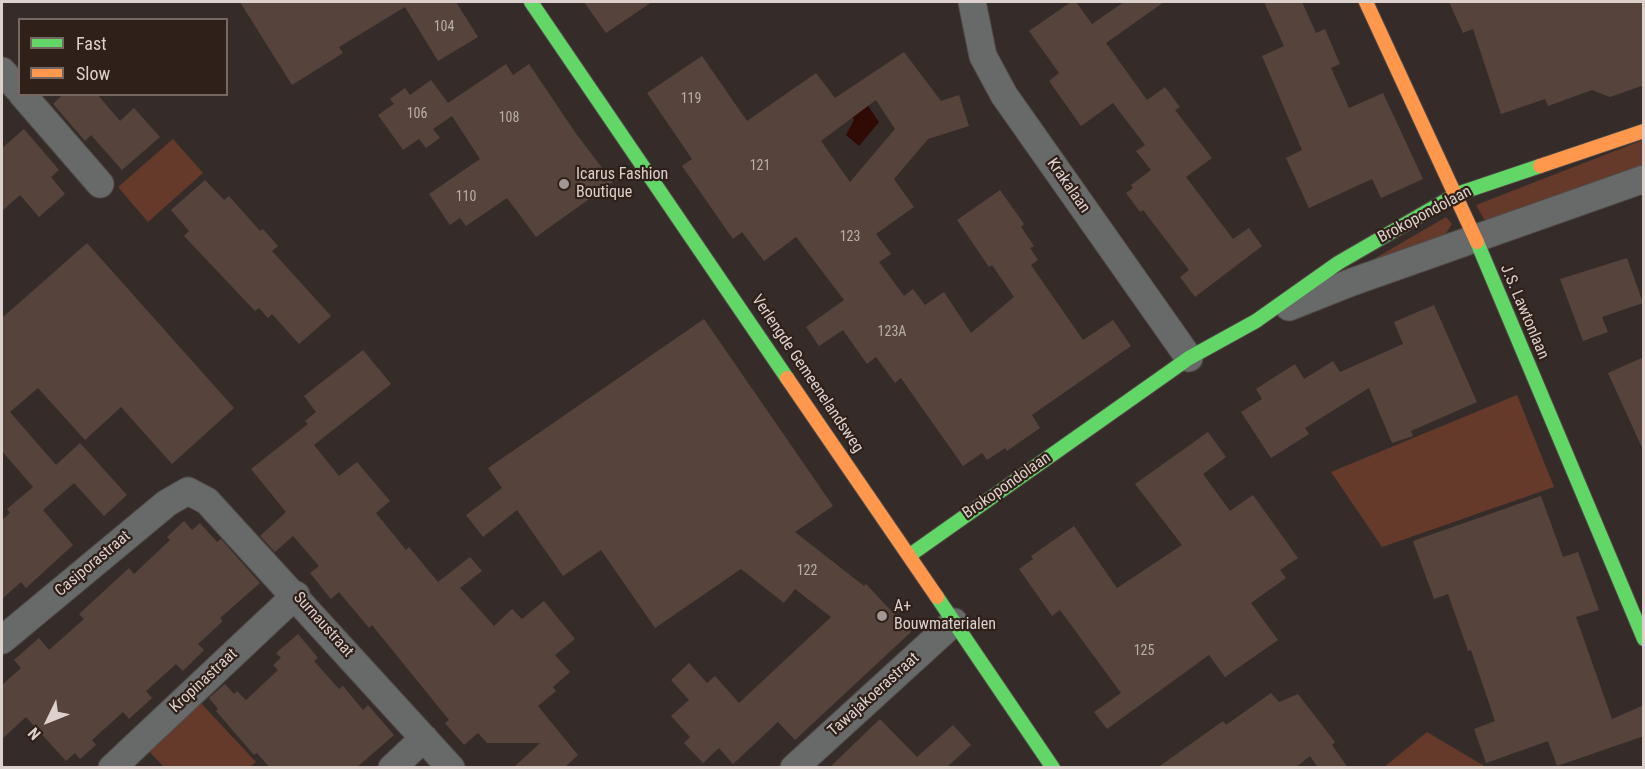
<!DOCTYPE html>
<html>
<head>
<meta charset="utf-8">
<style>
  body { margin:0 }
  #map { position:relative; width:1645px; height:769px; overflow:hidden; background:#352c29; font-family:"Roboto Condensed",sans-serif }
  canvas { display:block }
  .frame { position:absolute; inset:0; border:3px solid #dcd1cd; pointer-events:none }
  .legend { position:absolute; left:18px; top:18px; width:210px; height:78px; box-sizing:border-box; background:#30201a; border:2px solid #756762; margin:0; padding:8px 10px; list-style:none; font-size:18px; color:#dcd1cd }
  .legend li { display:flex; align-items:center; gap:12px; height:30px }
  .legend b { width:30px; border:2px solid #756762 }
  .north { position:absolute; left:18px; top:691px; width:60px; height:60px; -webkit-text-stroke:4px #30201a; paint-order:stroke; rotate:227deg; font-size:16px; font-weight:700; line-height:24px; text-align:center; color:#dcd1cd }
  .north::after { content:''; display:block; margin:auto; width:21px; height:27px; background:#dcd1cd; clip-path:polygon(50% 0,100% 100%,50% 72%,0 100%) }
</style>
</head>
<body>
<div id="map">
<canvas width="1645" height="769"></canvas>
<div class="frame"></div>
<ul class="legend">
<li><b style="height:8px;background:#63d668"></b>Fast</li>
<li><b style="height:8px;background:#ff974d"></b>Slow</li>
</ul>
<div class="north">N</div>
</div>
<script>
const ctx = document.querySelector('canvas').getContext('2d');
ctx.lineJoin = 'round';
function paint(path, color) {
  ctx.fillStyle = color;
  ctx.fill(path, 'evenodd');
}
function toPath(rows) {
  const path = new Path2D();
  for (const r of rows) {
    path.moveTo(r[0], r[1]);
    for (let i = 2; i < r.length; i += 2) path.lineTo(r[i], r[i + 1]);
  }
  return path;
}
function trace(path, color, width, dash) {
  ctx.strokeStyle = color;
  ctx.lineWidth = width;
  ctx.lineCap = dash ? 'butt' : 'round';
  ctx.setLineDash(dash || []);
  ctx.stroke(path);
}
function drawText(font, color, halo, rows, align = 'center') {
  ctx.font = font + ' "Roboto Condensed",sans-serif';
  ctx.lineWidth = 4.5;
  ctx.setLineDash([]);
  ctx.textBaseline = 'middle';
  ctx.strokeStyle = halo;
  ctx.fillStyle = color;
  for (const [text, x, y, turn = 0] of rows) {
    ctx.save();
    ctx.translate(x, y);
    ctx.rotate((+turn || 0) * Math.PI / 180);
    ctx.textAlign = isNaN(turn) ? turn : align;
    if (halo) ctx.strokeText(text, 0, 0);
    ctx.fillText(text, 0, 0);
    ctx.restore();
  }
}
paint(toPath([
  [173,139,203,173,148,222,118,187],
  [1643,140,1643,165,1496,220,1484,219,1476,205],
  [1446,217,1452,224,1443,238,1367,263],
  [1517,395,1554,487,1382,547,1331,472],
  [197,699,256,762,250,767,164,767,144,746],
  [1427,732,1486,767,1384,767]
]), '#653a2b');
paint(toPath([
  [855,87,879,122,859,146,846,135,854,120,840,97]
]), '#300a04');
paint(toPath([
  [240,2,456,2,478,37,438,61,405,7,339,47,343,53,292,85],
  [584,2,652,2,606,33],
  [1071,2,1076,2,1092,24,1124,2,1164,2,1106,43,1147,100,1165,87,1180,107,1175,110,1212,158,1186,177,1233,239,1249,228,1262,246,1195,297,1180,277,1189,270,1143,210,1140,212,1126,193,1133,188,1131,185,1151,170,1136,151,1145,145,1113,103,1081,126,1049,81,1059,73,1029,31],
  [1264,2,1302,2,1316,33,1325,29,1340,64,1331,68,1349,108,1383,93,1423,179,1381,198,1372,179,1309,208,1286,158,1302,150,1262,56,1284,46],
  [1449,2,1644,2,1644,85,1610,97,1592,90,1548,106,1545,99,1501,114,1473,29,1463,33],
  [904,52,941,101,959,95,969,126,928,139,894,179,914,207,876,234,891,254,879,262,904,296,913,289,925,305,944,292,971,333,1014,297,992,265,989,267,957,220,1000,190,1024,224,1021,227,1034,246,1030,248,1038,260,1031,265,1083,340,1113,320,1131,346,1032,415,1040,428,1007,451,1005,448,987,460,982,453,963,466,901,378,895,383,876,357,867,364,843,330,819,346,806,327,844,300,796,237,764,261,742,232,733,239,682,166,692,159,647,93,702,56,747,121,816,73,835,98],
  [876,100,895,129,850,182,821,141],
  [506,64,513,75,529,64,577,135,613,182,536,237,507,198,466,226,460,218,450,225,429,194,480,159,452,116,433,129,440,138,426,148,419,139,403,150,378,115,394,104,390,99,405,88,410,95,431,80,448,103],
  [63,94,97,94,120,121,134,108,160,137,122,170,91,135,85,141,53,104],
  [24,129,59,170,51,177,65,194,39,217,20,195,2,211,2,148],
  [205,180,224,200,229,196,260,231,263,229,278,246,272,251,331,316,299,344,272,314,268,318,259,308,255,311,184,236,189,231,171,210],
  [87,243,234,408,172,464,121,407,85,440,38,388,10,412,56,465,80,443,127,495,104,516,74,483,43,510,73,545,26,588,21,582,2,599,2,520,10,513,7,509,33,487,2,451,2,318],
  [1627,258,1643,303,1602,317,1608,332,1583,341,1560,279],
  [1434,305,1477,402,1411,431,1413,436,1392,443,1369,388,1305,428,1309,434,1271,458,1241,412,1262,399,1256,389,1295,364,1304,379,1333,361,1340,372,1403,344,1394,322],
  [704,319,833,506,795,532,864,586,866,584,911,632,795,740,778,722,733,764,719,748,703,763,684,743,690,737,671,716,689,700,671,680,689,663,707,683,715,676,739,703,831,617,795,589,784,603,741,569,655,628,601,550,563,576,517,510,483,537,466,515,502,488,488,468],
  [363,350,391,384,314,445,339,476,357,462,390,501,376,513,406,550,409,547,438,582,470,557,482,571,460,588,494,626,512,609,522,619,544,601,575,639,555,655,570,672,553,687,556,691,538,706,578,755,564,768,513,768,540,743,487,743,478,733,464,745,445,723,449,720,372,625,369,628,339,592,331,599,310,573,319,566,293,536,275,552,260,536,286,512,251,469,308,424,305,421,316,412,304,396],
  [1644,357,1644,452,1608,373],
  [1208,432,1226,457,1203,474,1230,511,1253,495,1298,558,1280,570,1286,578,1251,603,1278,640,1225,677,1209,655,1107,729,1094,712,1121,693,1060,610,1052,616,1019,569,1033,559,1031,556,1074,526,1117,588,1182,545,1135,484],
  [1541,496,1563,557,1578,552,1599,610,1576,617,1612,719,1644,705,1644,736,1557,766,1548,741,1486,763,1474,729,1495,721,1471,650,1468,651,1448,594,1434,599,1413,541],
  [184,521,192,530,200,523,217,542,221,539,260,583,220,618,223,621,198,644,204,650,183,671,176,664,146,691,152,698,129,719,123,712,92,740,96,745,80,759,75,753,66,761,26,717,2,739,2,685,21,668,14,660,39,638,49,650,84,619,79,614,129,568,134,574,170,540,167,537],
  [298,634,318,658,314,661,339,689,343,686,363,710,368,705,394,735,356,768,270,768,257,753,254,755,216,711,218,709,209,698,225,684,234,694,237,691,246,700,278,670,273,665,281,658,276,653],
  [1271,693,1279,702,1298,694,1335,742,1332,745,1348,768,1318,768,1310,756,1295,768,1157,768,1223,721,1226,725],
  [880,719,917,757,953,725,971,745,946,768,829,768]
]), '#56443c');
const street = toPath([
  [972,2,983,56,1004,95,1189,358],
  [2,71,20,91],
  [22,94,100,184],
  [1289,307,1352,282,1644,179],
  [2,640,167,503,188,491,207,501,451,768],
  [112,768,296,595],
  [392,768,424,738],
  [794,768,954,622]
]);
const fast = toPath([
  [531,2,787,378],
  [1477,242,1644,639],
  [910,555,1189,358,1256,321,1338,263,1457,194,1540,166],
  [937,597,1053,768]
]);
const slow = toPath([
  [1366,2,1477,242],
  [1540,166,1644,131],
  [787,378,937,597]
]);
trace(street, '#524b47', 29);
trace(fast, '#524b47', 16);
trace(slow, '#524b47', 16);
trace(street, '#686a69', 27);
trace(fast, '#63d668', 14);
trace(slow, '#ff974d', 14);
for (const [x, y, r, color] of [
  [564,184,6,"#a29794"],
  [882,616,6,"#a29794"]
]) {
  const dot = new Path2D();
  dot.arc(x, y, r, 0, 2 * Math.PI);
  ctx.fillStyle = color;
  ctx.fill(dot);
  trace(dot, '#30201a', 2);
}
drawText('14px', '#baaea9', null, [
  ["104",444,27],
  ["119",691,99],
  ["106",417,114],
  ["108",509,118],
  ["121",760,166],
  ["110",466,197],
  ["123",850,237],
  ["123A",892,332],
  ["122",807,571],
  ["125",1144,651]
]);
drawText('16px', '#dcd1cd', '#30201a', [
  ["Icarus Fashion",576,175],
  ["Boutique",576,193],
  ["A+",894,607],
  ["Bouwmaterialen",894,625]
], 'left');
drawText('16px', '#dcd1cd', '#30201a', [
  ["Krakalaan",1068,186,55],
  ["Brokopondolaan",1425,215,-28],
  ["J.S. Lawtonlaan",1524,312,67],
  ["Verlengde Gemeenelandsweg",807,374,56],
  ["Brokopondolaan",1007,486,-35],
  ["Casiporastraat",93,564,-40],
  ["Surnaustraat",323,625,48],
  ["Kropinastraat",204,681,-43],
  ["Tawajakoerastraat",874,695,-42]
]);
</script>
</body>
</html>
